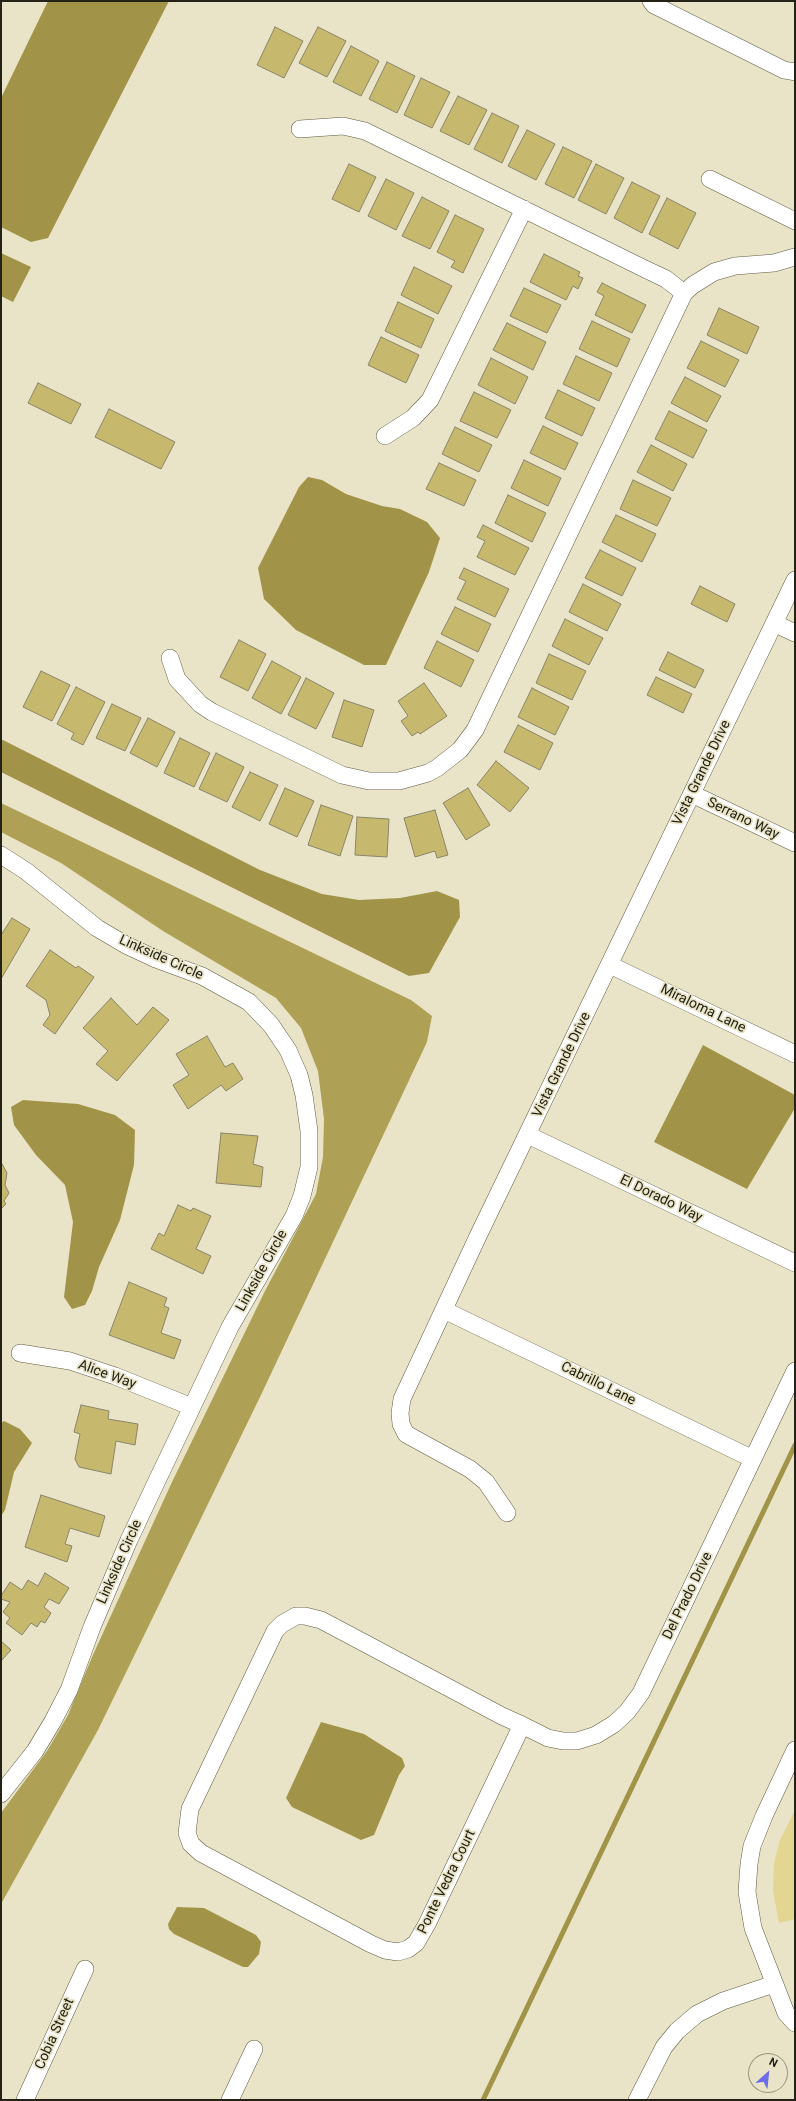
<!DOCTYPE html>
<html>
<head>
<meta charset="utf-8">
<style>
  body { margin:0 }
  #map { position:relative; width:796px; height:2101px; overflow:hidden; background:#e9e4c7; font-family:Roboto,sans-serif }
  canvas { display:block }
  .frame { position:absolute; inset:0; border:2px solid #242217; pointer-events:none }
  .north { position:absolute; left:748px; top:2053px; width:40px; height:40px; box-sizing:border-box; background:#e9e4c7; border:1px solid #9a9681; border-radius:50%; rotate:27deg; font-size:11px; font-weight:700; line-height:16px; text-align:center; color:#242217 }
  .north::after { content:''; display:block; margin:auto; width:14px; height:18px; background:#6d6de7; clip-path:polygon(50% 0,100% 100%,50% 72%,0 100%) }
</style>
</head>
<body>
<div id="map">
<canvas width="796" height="2101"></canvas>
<div class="frame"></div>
<div class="north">N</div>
</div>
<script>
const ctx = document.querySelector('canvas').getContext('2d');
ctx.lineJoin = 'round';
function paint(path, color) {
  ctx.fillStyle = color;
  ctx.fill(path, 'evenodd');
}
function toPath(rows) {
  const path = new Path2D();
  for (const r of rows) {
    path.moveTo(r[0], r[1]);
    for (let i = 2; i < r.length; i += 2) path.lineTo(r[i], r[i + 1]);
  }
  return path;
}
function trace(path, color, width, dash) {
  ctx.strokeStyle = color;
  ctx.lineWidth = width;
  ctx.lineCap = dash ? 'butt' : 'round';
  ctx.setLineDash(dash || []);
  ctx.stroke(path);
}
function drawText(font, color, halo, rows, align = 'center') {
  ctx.font = font + ' Roboto,sans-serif';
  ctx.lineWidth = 3.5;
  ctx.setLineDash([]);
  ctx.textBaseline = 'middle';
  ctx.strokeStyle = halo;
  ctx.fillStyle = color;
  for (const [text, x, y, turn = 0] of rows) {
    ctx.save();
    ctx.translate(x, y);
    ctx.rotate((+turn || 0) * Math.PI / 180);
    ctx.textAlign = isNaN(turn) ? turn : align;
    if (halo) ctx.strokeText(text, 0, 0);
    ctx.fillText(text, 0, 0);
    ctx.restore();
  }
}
paint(toPath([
  [795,1810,795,1919,779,1923,773,1891,774,1863,780,1840]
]), '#e2d692');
paint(toPath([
  [1,803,411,1000,432,1016,427,1042,261,1395,98,1730,1,1904,1,1813,47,1751,68,1715,92,1657,172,1482,265,1291,316,1194,323,1157,324,1119,318,1071,301,1028,276,998,163,931,61,863,1,832]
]), '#aea155');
paint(toPath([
  [48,1,169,1,48,238,31,242,1,227,1,98],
  [1,253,31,267,13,302,1,296],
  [308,477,322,480,346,494,382,506,400,509,427,522,440,538,429,572,386,665,364,665,296,630,264,599,258,568,299,487],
  [1,739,260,870,322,894,359,900,400,898,437,891,459,900,460,917,429,973,409,976,1,772],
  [703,1045,795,1095,795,1108,747,1189,654,1142],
  [23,1100,78,1104,115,1115,135,1130,134,1165,120,1220,99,1267,92,1291,85,1305,72,1309,64,1297,73,1222,65,1185,36,1155,14,1125,11,1107],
  [4,1421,20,1429,32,1443,14,1472,5,1510,1,1516,1,1423],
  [321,1722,364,1734,402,1758,405,1766,399,1775,374,1835,361,1840,292,1807,286,1798],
  [177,1907,204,1908,256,1935,261,1942,259,1954,248,1967,243,1967,174,1934,169,1929,168,1924]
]), '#a19448');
trace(toPath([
  [483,2100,795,1445]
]), '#a19448', 5);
const building = toPath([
  [275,27,303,41,284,78,257,65,275,27],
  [318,27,346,41,327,77,299,63,318,27],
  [351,46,379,61,361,96,333,82,351,46],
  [387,62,415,76,397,113,369,99,387,62],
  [421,78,450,92,432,128,404,115,421,78],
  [458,96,487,110,469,145,440,131,458,96],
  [492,113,519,126,502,163,474,149,492,113],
  [527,130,555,144,536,180,508,166,527,130],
  [563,147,592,161,574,198,545,184,563,147],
  [349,164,376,177,359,212,332,199,349,164],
  [596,164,624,178,606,214,578,200,596,164],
  [386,179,414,193,396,230,368,216,386,179],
  [632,182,660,196,642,233,614,218,632,182],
  [422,197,449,211,430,249,402,236,422,197],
  [667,198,696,213,678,249,649,234,667,198],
  [455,215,484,229,463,273,451,267,455,261,437,252,455,215],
  [544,254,580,272,578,276,583,278,578,289,573,286,566,300,530,282,544,254],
  [414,267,452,286,438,314,401,295,414,267],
  [602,283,646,305,632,333,595,315,604,296,597,292,602,283],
  [524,288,561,305,547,333,510,316,524,288],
  [398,302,434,319,421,348,385,331,398,302],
  [719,308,759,327,747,354,707,335,719,308],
  [592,321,630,339,617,367,579,349,592,321],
  [507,323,546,342,533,370,493,350,507,323],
  [381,337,419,355,406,383,368,365,381,337],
  [701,341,739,360,725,387,687,368,701,341],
  [576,356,612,373,599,401,563,384,576,356],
  [491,358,528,377,515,404,478,385,491,358],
  [685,377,721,396,707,422,671,403,685,377],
  [38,383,81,404,71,424,28,403,38,383],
  [558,390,595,408,582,436,545,418,558,390],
  [474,392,511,410,497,438,460,421,474,392],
  [109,409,175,442,161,469,95,437,109,409],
  [669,411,707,430,693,458,655,439,669,411],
  [543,426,578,443,565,470,530,453,543,426],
  [455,427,492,445,479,472,442,454,455,427],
  [651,445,687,464,673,491,637,472,651,445],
  [524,460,561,478,548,506,511,488,524,460],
  [439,463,476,480,464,506,426,489,439,463],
  [633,480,671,498,657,526,620,509,633,480],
  [508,495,546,513,532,542,495,523,508,495],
  [616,515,656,534,642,562,602,542,616,515],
  [483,525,529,548,515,575,477,557,485,541,477,537,483,525],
  [600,550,636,568,622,596,585,578,600,550],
  [464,568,509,589,495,617,457,599,466,581,459,578,464,568],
  [583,584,621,604,607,631,569,612,583,584],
  [700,586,735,604,727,622,691,604,700,586],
  [455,607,491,624,478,652,441,634,455,607],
  [565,619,603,638,589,665,552,646,565,619],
  [239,640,266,654,248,691,220,677,239,640],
  [437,641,474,660,461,687,424,668,437,641],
  [668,652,704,670,695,688,659,670,668,652],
  [549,654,586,671,572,700,536,683,549,654],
  [272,661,301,677,281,714,252,698,272,661],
  [41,671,70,685,52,721,23,707,41,671],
  [656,677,692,694,683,713,647,695,656,677],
  [306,678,334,693,316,729,288,715,306,678],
  [424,683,447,716,420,734,418,732,412,736,401,721,408,716,398,701,424,683],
  [76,687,105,702,83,745,71,739,74,733,57,724,76,687],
  [532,688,569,707,555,735,518,717,532,688],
  [344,700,374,710,362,747,332,737,344,700],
  [112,704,141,718,125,751,96,738,112,704],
  [148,718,175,732,157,767,130,753,148,718],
  [518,725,553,743,540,770,504,752,518,725],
  [180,738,210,753,194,787,164,773,180,738],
  [216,753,244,767,227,802,199,789,216,753],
  [496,761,529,788,510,812,477,785,496,761],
  [250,772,278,785,260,821,232,807,250,772],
  [285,788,314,801,297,837,269,824,285,788],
  [468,788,490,825,466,840,443,803,468,788],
  [321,805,353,816,340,856,308,845,321,805],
  [435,810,448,855,437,858,435,851,415,857,404,818,435,810],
  [357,817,389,819,387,857,355,855,357,817],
  [12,918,30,929,1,979,1,935,12,918],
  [50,950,76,968,78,966,94,977,55,1034,43,1025,50,1015,46,1000,26,986,50,950],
  [111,998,137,1025,153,1007,169,1020,117,1081,96,1064,108,1051,83,1028,111,998],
  [207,1036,225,1067,233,1063,243,1079,226,1091,221,1085,188,1109,173,1085,189,1075,176,1054,207,1036],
  [221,1133,258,1136,253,1164,263,1167,261,1187,216,1183,221,1133],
  [1,1162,7,1173,5,1185,9,1193,4,1201,6,1204,1,1209,1,1162],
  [178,1205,191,1211,193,1208,211,1216,196,1249,211,1256,203,1274,151,1249,159,1233,164,1236,178,1205],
  [129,1282,167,1298,164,1306,169,1308,161,1333,181,1340,174,1359,109,1335,129,1282],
  [81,1405,109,1411,108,1419,138,1424,135,1445,116,1441,111,1474,79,1467,75,1459,80,1434,74,1432,81,1405],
  [41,1495,105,1516,99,1537,70,1528,65,1544,72,1546,67,1562,25,1547,41,1495],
  [45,1573,69,1588,59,1604,49,1599,44,1607,51,1613,45,1623,41,1621,37,1627,31,1623,22,1635,6,1623,10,1618,3,1612,10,1602,1,1599,1,1596,10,1582,22,1590,28,1580,38,1586,45,1573],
  [1,1641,11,1650,1,1661,1,1641]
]);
paint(building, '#c6b96d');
trace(building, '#89846a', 1);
const minor = toPath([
  [651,1,654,5,784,70,795,72],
  [300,129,343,126,365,131,645,269,666,279,684,293],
  [710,179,795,221],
  [385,436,413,418,430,400,524,209],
  [774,623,795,633],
  [170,658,177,679,200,704,212,712,342,775,369,781,399,781,428,773,437,768,460,750,475,730,684,293,693,285,714,272,735,266,774,263,795,257],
  [692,794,795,843],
  [1,855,26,871,97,928,126,945,156,959,202,976,249,1002,271,1025,288,1050,299,1075,304,1095,309,1131,309,1167,302,1196,294,1216,230,1327,154,1487,129,1540,92,1627,69,1690,53,1721,35,1751,1,1794],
  [610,965,795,1054],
  [528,1135,795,1263],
  [444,1310,753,1459],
  [20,1353,70,1361,115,1376,192,1407],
  [507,1513,486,1482,470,1469,406,1434,401,1424,400,1413,402,1399,479,1234,795,580],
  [522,1725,427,1924,416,1943,408,1949,398,1952,385,1950,371,1944,201,1853,191,1844,187,1833,190,1809,275,1631,282,1624,296,1616,305,1616,321,1620,502,1716,522,1725,548,1738,563,1741,577,1741,596,1735,614,1724,627,1712,641,1693,795,1371],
  [795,1750,764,1816,752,1846,749,1864,747,1892,753,1928,786,2013,795,2023],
  [25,2100,85,1969],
  [230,2100,254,2049],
  [637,2100,664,2047,677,2031,697,2014,723,2001,774,1984]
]);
trace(minor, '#5e5a41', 18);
trace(minor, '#fff', 17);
drawText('14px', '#242217', '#e9e4c7', [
  ["Vista Grande Drive",702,773,-64],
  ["Serrano Way",743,819,26],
  ["Linkside Circle",161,958,24],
  ["Miraloma Lane",703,1009,26],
  ["Vista Grande Drive",562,1065,-64],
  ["El Dorado Way",661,1199,26],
  ["Linkside Circle",262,1271,-61],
  ["Alice Way",107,1375,20],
  ["Cabrillo Lane",598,1384,26],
  ["Linkside Circle",120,1562,-66],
  ["Del Prado Drive",688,1596,-64],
  ["Ponte Vedra Court",447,1882,-64],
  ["Cobia Street",55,2034,-66]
]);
</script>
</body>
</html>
